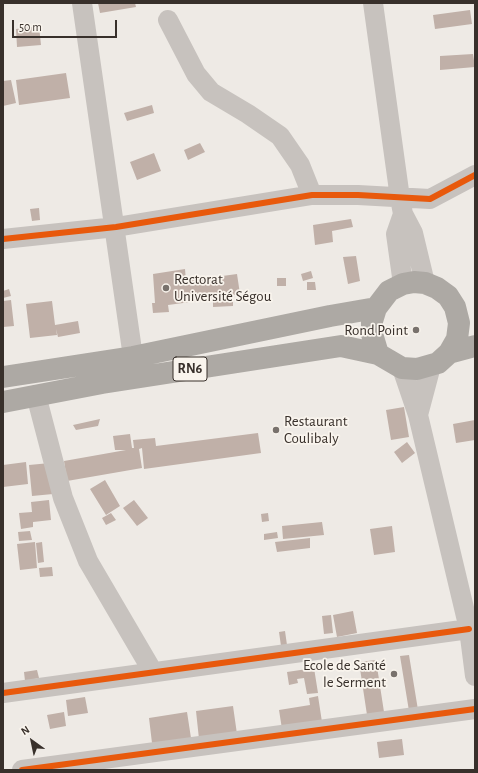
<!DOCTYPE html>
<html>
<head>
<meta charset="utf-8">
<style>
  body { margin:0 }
  #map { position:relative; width:478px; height:773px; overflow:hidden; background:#eeeae5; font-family:"Alegreya Sans",sans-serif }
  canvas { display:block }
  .frame { position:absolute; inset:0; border:4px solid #38302b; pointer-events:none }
  .north { position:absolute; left:12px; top:721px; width:40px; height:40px; -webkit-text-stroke:3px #f9f4ed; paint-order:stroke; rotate:327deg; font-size:11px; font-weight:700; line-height:16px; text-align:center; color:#38302b }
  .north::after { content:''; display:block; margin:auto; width:14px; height:18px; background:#38302b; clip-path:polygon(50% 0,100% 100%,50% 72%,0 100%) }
  .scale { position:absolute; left:12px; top:20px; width:105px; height:18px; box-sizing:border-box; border:2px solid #38302b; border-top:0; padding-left:5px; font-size:12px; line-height:14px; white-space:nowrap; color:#38302b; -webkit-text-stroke:3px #f9f4ed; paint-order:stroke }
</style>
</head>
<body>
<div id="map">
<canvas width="478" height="773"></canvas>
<div class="frame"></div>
<div class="north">N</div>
<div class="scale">50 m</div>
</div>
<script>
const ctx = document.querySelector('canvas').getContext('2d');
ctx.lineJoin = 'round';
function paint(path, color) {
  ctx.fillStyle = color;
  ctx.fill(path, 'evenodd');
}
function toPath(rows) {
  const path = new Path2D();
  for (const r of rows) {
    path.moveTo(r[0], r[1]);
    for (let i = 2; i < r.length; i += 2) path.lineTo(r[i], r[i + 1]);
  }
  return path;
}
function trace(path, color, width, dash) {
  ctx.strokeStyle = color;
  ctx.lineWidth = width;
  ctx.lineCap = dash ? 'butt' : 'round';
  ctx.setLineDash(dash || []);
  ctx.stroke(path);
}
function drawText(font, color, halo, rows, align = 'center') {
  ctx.font = font + ' "Alegreya Sans",sans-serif';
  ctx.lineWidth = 3.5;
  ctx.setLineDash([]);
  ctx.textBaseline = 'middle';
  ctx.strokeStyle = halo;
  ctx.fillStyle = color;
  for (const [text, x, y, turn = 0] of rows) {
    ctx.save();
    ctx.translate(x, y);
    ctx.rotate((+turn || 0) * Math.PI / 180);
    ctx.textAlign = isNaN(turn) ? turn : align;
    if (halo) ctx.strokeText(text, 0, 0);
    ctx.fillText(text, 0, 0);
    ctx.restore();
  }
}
paint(toPath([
  [98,3,135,3,136,7,100,13],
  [470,10,472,24,435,29,433,15],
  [39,26,41,45,17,47,16,29],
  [473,54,475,67,440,70,440,56],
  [66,73,70,98,19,105,16,80],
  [11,80,16,103,3,106,3,81],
  [152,105,154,113,127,121,124,113],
  [200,143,205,152,188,160,184,150],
  [154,153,161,171,137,180,130,162],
  [39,208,40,220,32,221,30,209],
  [351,219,353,227,332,231,333,242,315,245,313,225],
  [356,256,360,281,348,284,343,257],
  [185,269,186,281,237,274,240,294,213,299,233,298,233,306,213,307,213,299,168,305,169,312,153,313,152,303,155,303,153,274],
  [311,271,313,278,303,281,301,274],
  [277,278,286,278,286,286,277,286],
  [307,282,315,282,316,290,307,290],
  [9,289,11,296,3,298,3,291],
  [11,300,14,326,3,327,3,301],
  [52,301,55,325,78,321,80,333,58,337,56,329,57,335,30,338,26,304],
  [404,407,409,437,391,440,386,410],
  [100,419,98,426,76,430,73,425],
  [475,420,475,440,456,443,453,424],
  [258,433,261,453,144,469,142,448,139,449,142,468,67,481,64,461,126,450,115,450,113,436,130,434,132,448,134,448,133,440,155,438,156,446],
  [407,442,415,453,402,463,394,452],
  [26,462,28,484,3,487,3,465],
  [50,463,53,494,32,496,29,465],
  [105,480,120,506,106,515,90,489],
  [49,500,51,520,33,522,33,527,21,529,19,513,32,512,31,502],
  [134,500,148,518,137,526,123,508],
  [111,513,116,520,106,525,102,518],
  [268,513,269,521,262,522,261,514],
  [322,522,324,535,283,539,282,526],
  [392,526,395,552,374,555,370,529],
  [30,531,32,540,19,541,18,532],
  [277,532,278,538,264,540,264,534],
  [310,538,310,548,277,552,275,542],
  [35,542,37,568,20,570,17,544],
  [42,542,44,562,38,563,36,543],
  [52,567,53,576,40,577,39,568],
  [353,611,357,633,337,637,333,615],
  [331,615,333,633,324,634,322,616],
  [285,631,287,645,281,646,279,632],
  [409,655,418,710,409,711,400,656],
  [376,660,384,712,367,715,359,662],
  [314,668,318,693,307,694,304,678,297,679,298,683,289,685,287,672],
  [37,670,39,678,25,681,24,672],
  [318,696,322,722,282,729,279,710,310,705,309,698],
  [85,697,88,713,68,716,66,700],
  [233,706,237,734,199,739,196,711],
  [64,712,66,726,50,729,47,715],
  [187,712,191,738,152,743,149,718],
  [402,739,404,755,379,758,377,742]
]), '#c0b0a8');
trace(toPath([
  [82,3,133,357],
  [373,3,400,198,403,214,413,233,425,283],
  [168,20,196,74,211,92,248,114,280,136,300,165,312,195],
  [3,239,116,227,312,195,358,195,430,199,475,175],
  [403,284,396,234,403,214],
  [402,368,418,415,469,629,475,676],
  [36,395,63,498,88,561,153,672],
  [418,415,431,366],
  [3,693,469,629],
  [22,770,475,709]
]), '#c7c2be', 20);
trace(toPath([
  [414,282,425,283,437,288,448,296,455,307,459,323,457,339,449,353,438,363,417,369,402,368,378,354,372,334,372,321,376,308,389,291,403,284,414,282],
  [449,353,475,346],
  [3,377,133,357,330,316,376,308],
  [3,402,102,383,341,346,378,354]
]), '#ada9a4', 22);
trace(toPath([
  [3,239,116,227,312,195,358,195,430,199,475,175],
  [3,693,469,629],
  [22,770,475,709]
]), '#e8590c', 6);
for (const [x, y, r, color] of [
  [166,288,4,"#78716c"],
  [416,330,4,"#78716c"],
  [276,430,4,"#78716c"],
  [394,674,4,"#78716c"]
]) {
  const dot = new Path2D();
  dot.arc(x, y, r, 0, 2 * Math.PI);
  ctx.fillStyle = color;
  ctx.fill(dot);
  trace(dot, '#f9f4ed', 1.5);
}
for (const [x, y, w] of [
  [190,369,34]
]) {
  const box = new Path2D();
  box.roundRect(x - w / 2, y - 12, w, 24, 3);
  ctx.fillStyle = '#f9f4ed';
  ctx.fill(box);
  trace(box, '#38302b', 1);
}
drawText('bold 14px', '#38302b', null, [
  ["RN6",190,369]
]);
drawText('15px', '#38302b', '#f9f4ed', [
  ["Rectorat",174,279],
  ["Université Ségou",174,296],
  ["Rond Point",408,330,"right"],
  ["Restaurant",284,421],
  ["Coulibaly",284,438],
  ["Ecole de Santé",386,665,"right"],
  ["le Serment",386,682,"right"]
], 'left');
</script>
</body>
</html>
